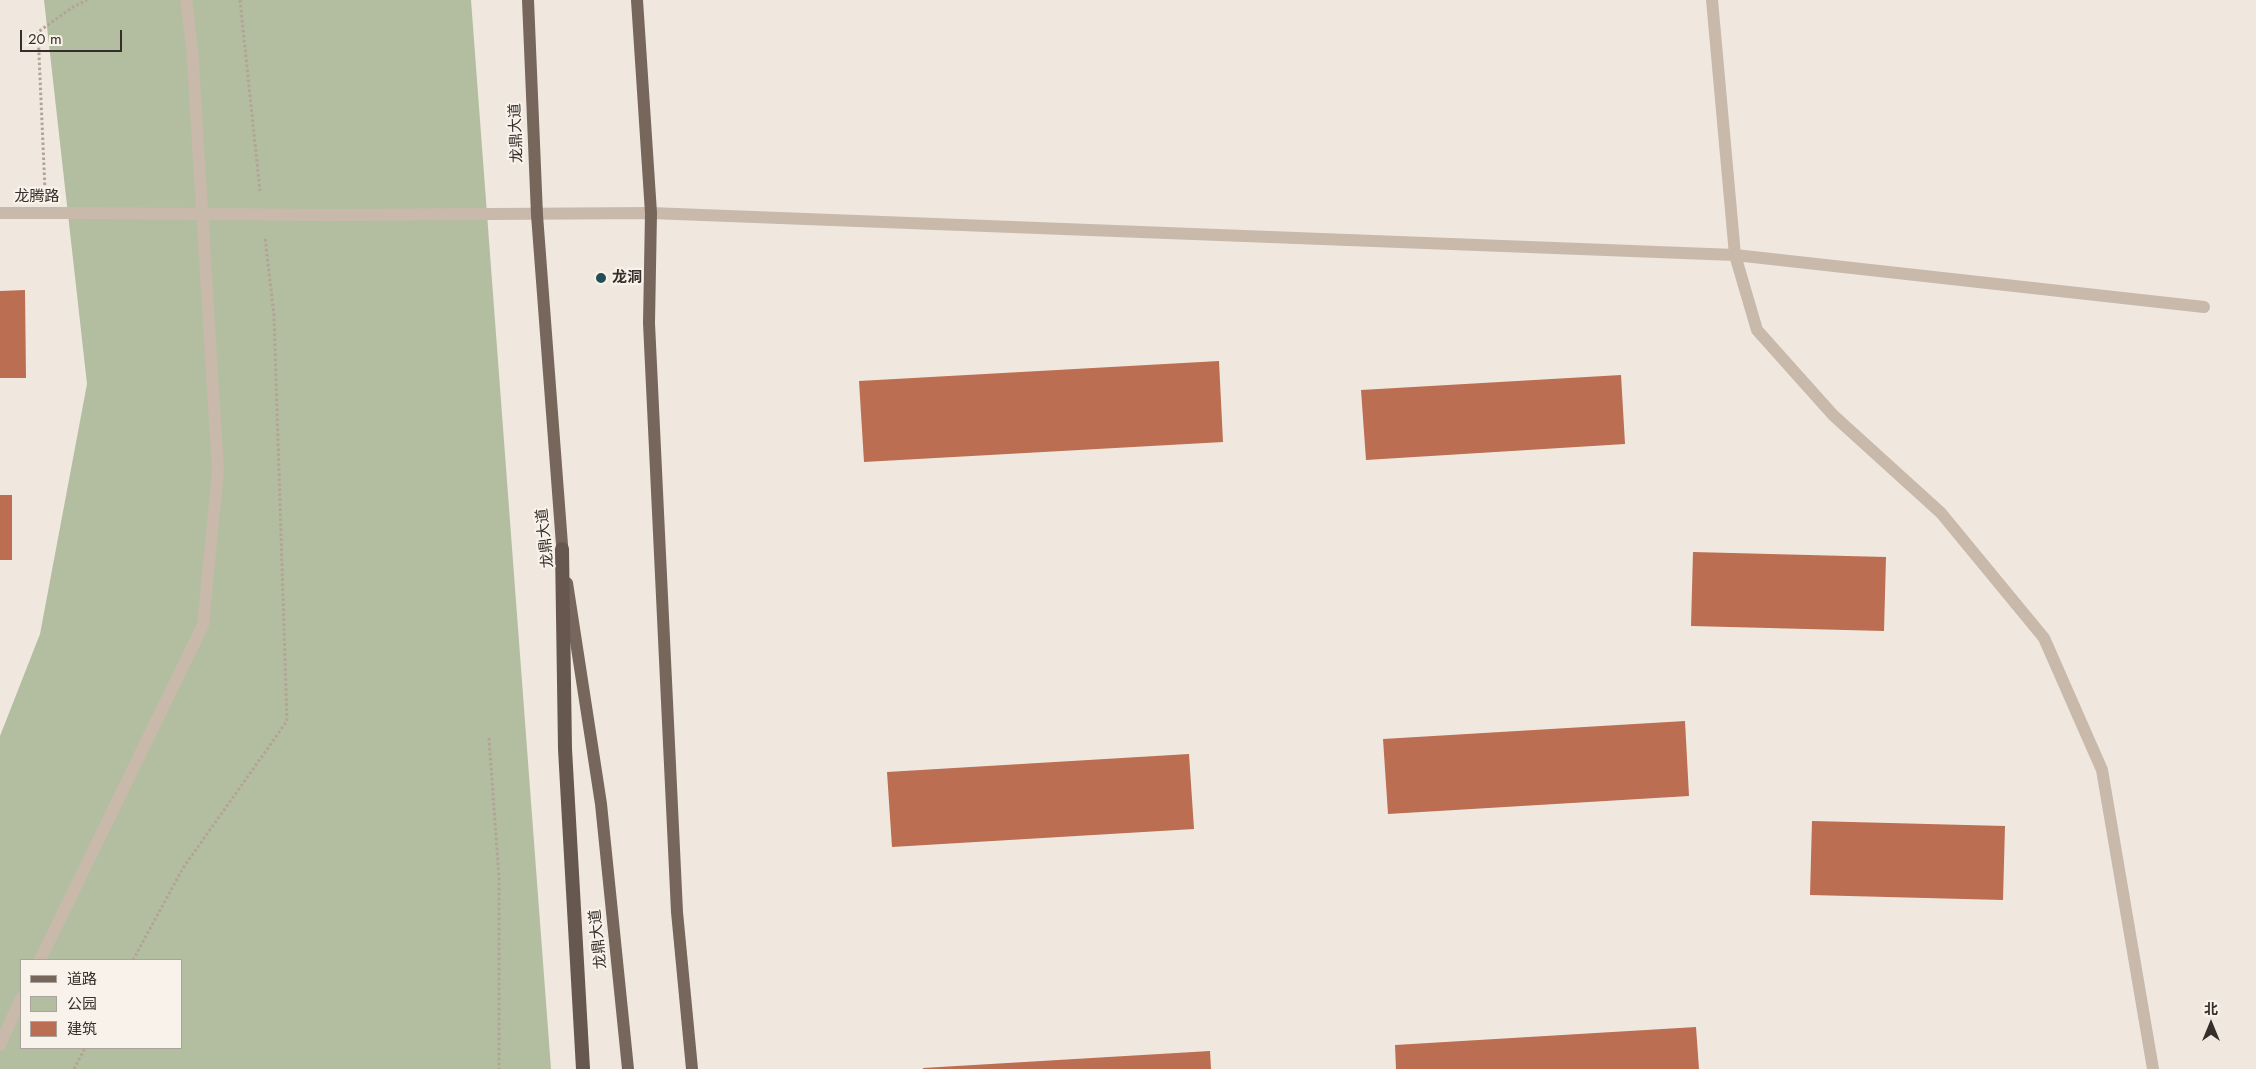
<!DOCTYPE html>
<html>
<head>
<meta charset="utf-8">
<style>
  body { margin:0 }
  #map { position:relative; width:2256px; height:1069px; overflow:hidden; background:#f0e8df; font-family:Jost,"Noto Sans SC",sans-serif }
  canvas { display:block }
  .legend { position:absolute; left:20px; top:959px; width:162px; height:90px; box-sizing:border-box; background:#f8f2eb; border:1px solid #aaa49e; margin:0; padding:6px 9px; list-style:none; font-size:15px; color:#362e2a }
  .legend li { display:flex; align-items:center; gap:10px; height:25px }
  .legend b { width:25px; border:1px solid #aaa49e }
  .north { position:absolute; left:2186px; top:999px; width:50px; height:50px; -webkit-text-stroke:4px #f8f2eb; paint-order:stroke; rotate:0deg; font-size:14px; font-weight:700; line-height:20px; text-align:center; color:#362e2a }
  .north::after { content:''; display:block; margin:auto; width:18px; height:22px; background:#362e2a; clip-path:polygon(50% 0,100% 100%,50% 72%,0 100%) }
  .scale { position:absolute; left:20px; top:30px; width:102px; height:22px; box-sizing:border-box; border:2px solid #362e2a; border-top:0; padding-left:6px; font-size:15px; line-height:18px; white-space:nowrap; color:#362e2a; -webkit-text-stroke:4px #f8f2eb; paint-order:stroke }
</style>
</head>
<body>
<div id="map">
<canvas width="2256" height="1069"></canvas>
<ul class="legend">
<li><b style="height:6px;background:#77665c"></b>道路</li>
<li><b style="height:14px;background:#b3bea0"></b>公园</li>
<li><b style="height:14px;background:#bb6e52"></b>建筑</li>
</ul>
<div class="north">北</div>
<div class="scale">20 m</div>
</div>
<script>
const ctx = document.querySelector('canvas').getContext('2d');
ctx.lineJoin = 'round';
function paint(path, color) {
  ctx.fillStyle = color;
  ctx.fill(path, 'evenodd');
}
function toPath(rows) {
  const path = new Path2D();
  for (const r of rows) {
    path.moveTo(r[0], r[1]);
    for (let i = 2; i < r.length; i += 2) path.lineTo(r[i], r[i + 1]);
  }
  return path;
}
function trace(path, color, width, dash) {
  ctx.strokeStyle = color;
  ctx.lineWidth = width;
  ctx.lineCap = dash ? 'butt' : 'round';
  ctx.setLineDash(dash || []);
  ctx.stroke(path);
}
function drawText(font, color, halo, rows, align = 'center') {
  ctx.font = font + ' Jost,"Noto Sans SC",sans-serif';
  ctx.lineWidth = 4.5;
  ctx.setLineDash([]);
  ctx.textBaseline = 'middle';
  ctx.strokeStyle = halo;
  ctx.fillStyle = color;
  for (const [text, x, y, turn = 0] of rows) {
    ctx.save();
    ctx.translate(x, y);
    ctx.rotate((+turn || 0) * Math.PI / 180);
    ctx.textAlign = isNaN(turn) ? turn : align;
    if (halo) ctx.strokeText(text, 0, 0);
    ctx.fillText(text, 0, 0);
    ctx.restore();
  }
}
paint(toPath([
  [44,0,471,0,551,1069,0,1069,0,736,40,634,87,384],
  [21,960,181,960,181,1048,21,1048]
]), '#b3bea0');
paint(toPath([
  [25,290,26,378,0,378,0,291],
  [1219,361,1223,442,864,462,859,381],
  [1621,375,1625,444,1366,460,1361,390],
  [0,495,12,495,12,560,0,560],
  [1693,552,1886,557,1884,631,1691,626],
  [1685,721,1689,796,1388,814,1383,739],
  [1189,754,1194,829,892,847,887,772],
  [1812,821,2005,826,2003,900,1810,895],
  [1696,1027,1699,1069,1396,1069,1395,1045],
  [1210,1051,1211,1069,923,1069,923,1068]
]), '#bb6e52');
trace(toPath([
  [240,0,260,191],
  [45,190,38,32,73,7,87,0],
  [489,738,499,878,499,1069],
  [133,960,183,868,287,721,274,316,265,237],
  [74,1069,85,1048]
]), '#b3a396', 3, [2.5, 2.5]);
trace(toPath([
  [40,960,203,625,218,471,192,47,186,0],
  [0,1045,21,998]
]), '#c8b9ab', 12);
trace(toPath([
  [1712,0,1735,255,2204,307],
  [0,213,74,213],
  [330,215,651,213,1735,255,1757,330,1833,415,1941,513,2044,638,2102,770,2153,1069]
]), '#c8b9ab', 12);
trace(toPath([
  [528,0,537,215,563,558],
  [637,0,651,213,649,323,677,912,692,1069],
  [567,583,601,804,628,1069]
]), '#77665c', 12);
trace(toPath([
  [562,549,565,749,583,1069]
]), '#66584f', 14);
trace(toPath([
  [74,213,330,215]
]), '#c8b9ab', 12);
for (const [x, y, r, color] of [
  [601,278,6,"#234f54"]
]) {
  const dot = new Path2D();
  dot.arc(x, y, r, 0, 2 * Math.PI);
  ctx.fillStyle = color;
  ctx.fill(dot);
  trace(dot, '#f8f2eb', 2);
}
drawText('15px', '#362e2a', '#f8f2eb', [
  ["龙鼎大道",517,133,-92],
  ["龙腾路",37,197],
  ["龙鼎大道",546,538,-96],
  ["龙鼎大道",599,939,-96]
]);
drawText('bold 15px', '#362e2a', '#f8f2eb', [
  ["龙洞",612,278]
], 'left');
</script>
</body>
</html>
